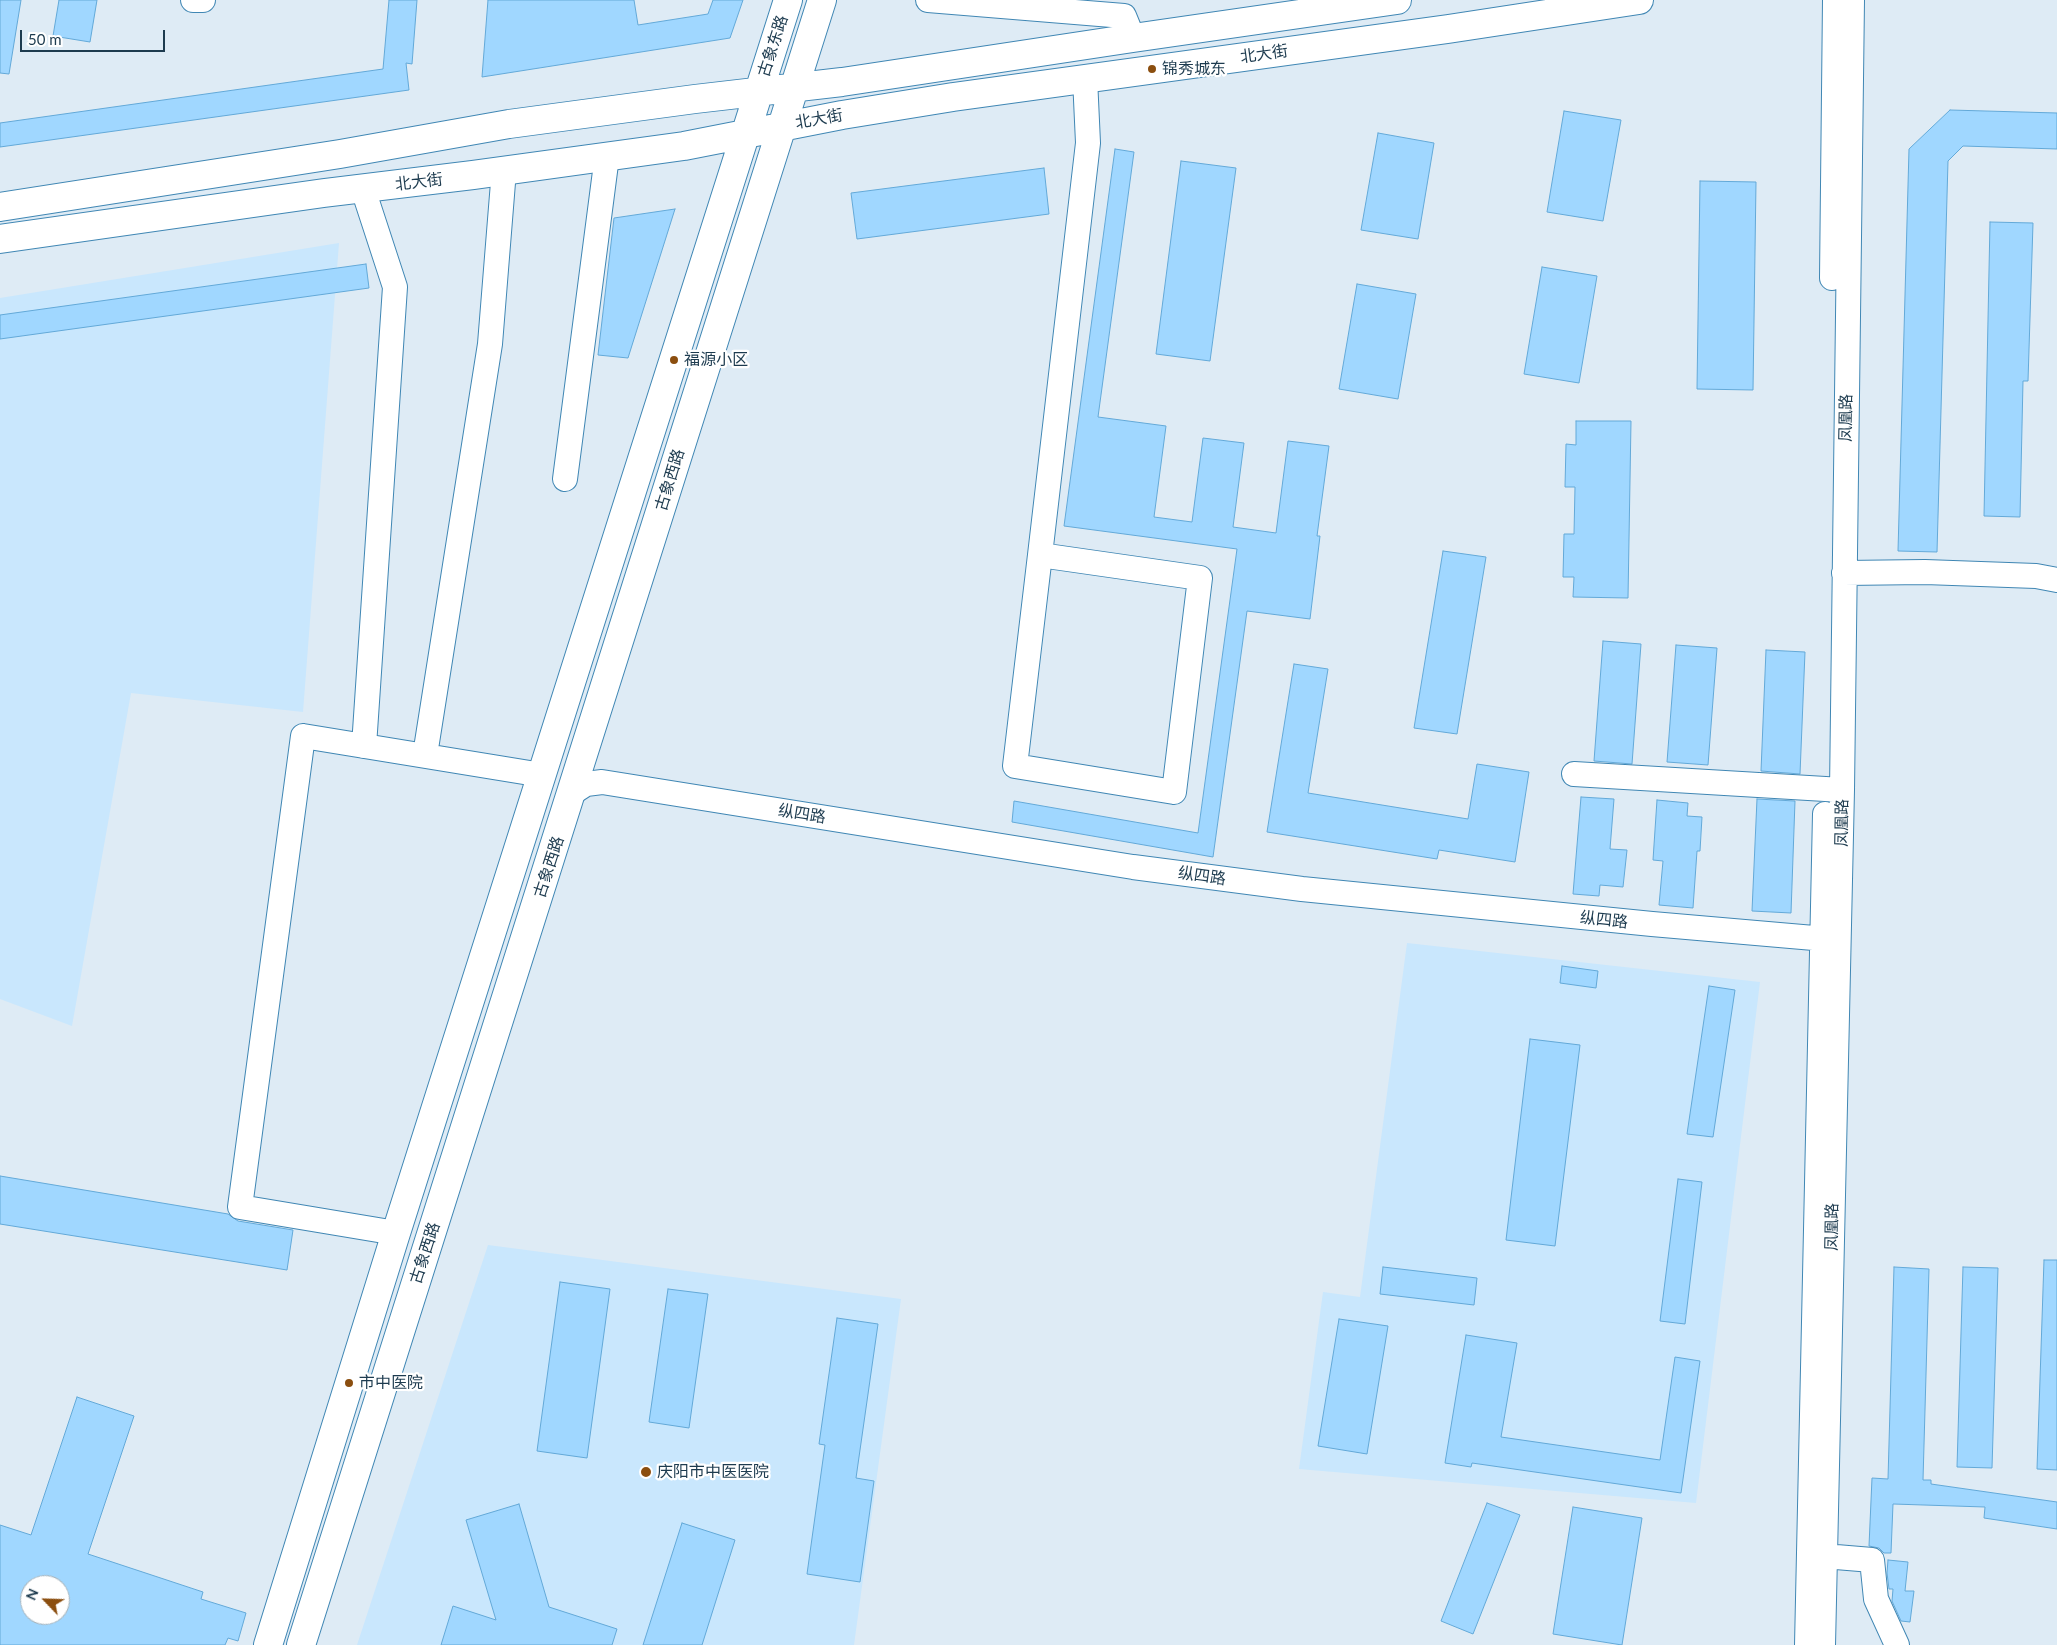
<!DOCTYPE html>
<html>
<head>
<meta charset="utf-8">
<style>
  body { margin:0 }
  #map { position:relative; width:2057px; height:1645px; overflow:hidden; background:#deebf5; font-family:Lato,sans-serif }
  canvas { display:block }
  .north { position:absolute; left:20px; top:1575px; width:50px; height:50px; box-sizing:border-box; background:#fff; border:1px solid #a5b1b9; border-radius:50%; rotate:294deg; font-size:14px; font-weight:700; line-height:20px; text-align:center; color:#1d3b4f }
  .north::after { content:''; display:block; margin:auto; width:18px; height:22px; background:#8b4e0f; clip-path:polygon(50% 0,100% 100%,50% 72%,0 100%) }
  .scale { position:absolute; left:20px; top:30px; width:145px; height:22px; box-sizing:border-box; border:2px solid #1d3b4f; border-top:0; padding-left:6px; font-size:15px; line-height:18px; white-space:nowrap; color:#1d3b4f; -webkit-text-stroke:4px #fff; paint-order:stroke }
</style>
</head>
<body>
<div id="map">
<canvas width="2057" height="1645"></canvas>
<div class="north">N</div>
<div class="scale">50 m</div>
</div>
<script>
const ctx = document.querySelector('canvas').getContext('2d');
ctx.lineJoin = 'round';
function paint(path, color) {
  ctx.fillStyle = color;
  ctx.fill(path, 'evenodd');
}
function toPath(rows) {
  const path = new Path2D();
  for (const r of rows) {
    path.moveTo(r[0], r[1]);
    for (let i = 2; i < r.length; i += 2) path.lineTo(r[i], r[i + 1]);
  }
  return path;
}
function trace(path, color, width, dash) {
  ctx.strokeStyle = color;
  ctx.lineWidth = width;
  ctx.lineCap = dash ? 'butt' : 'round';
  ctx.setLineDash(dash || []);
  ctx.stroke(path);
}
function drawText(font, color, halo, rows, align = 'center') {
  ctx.font = font + ' Lato,"Noto Sans SC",sans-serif';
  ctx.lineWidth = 4.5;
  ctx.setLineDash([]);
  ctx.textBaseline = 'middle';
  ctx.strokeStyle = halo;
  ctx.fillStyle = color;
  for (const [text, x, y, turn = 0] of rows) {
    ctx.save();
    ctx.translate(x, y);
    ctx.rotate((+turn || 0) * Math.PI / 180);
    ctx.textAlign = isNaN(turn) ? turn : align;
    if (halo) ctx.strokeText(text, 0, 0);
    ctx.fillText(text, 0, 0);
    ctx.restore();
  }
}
paint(toPath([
  [339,243,303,712,131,693,72,1026,0,999,0,298],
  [1407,943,1760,982,1696,1503,1299,1469,1323,1292,1360,1297],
  [488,1245,901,1299,854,1645,357,1645]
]), '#c9e7fd');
const building = toPath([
  [0,0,21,0,9,74,0,73,0,0],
  [59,0,97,0,90,42,53,36,59,0],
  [389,0,417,0,412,64,406,63,409,90,0,147,0,123,383,69,389,0],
  [488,0,634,0,638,25,708,14,713,0,743,0,730,38,482,77,488,0],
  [1950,110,2057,113,2057,149,1963,146,1948,161,1937,552,1898,551,1909,149,1950,110],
  [1564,111,1621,120,1603,221,1547,212,1564,111],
  [1378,133,1434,143,1418,239,1361,230,1378,133],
  [1115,149,1134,152,1098,417,1166,426,1154,517,1192,522,1203,438,1244,443,1233,527,1276,533,1288,441,1329,446,1317,536,1320,536,1310,619,1247,611,1213,857,1012,822,1014,801,1198,833,1237,549,1064,526,1115,149],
  [1181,161,1236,168,1210,361,1156,354,1181,161],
  [1044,168,1049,214,857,239,851,193,1044,168],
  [1700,181,1756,182,1753,390,1697,389,1700,181],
  [675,209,628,358,598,355,614,218,675,209],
  [1990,222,2033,223,2028,381,2023,381,2020,517,1984,516,1990,222],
  [366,264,369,288,0,339,0,315,366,264],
  [1542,267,1597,276,1579,383,1524,374,1542,267],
  [1357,284,1416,294,1398,399,1339,389,1357,284],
  [1576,421,1631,421,1628,598,1573,597,1574,577,1563,577,1564,534,1574,534,1575,487,1565,487,1566,444,1576,445,1576,421],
  [1443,551,1486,557,1457,734,1414,728,1443,551],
  [1603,641,1641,644,1632,764,1594,761,1603,641],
  [1676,645,1717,648,1708,765,1667,762,1676,645],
  [1766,650,1805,652,1800,774,1761,771,1766,650],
  [1294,664,1328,669,1308,793,1468,819,1477,764,1529,772,1515,862,1439,850,1437,859,1267,832,1294,664],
  [1581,797,1614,799,1610,849,1627,850,1623,887,1600,885,1599,896,1573,894,1581,797],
  [1757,799,1795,801,1791,913,1752,911,1757,799],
  [1657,800,1688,803,1687,816,1702,817,1700,851,1697,851,1693,908,1659,905,1663,861,1653,860,1657,800],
  [1562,966,1598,971,1596,988,1560,983,1562,966],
  [1709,986,1735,990,1713,1137,1687,1134,1709,986],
  [1530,1039,1580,1045,1555,1246,1506,1240,1530,1039],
  [0,1176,228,1214,238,1221,293,1230,287,1270,0,1224,0,1176],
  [1678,1179,1702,1182,1685,1324,1660,1321,1678,1179],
  [2044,1260,2057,1260,2057,1470,2037,1469,2044,1260],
  [1383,1267,1477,1278,1474,1305,1380,1294,1383,1267],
  [1894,1267,1929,1269,1923,1480,1931,1480,1931,1484,2057,1502,2057,1529,1984,1518,1985,1507,1893,1504,1891,1553,1884,1553,1879,1548,1869,1546,1872,1478,1888,1479,1894,1267],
  [1963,1267,1998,1268,1992,1468,1957,1467,1963,1267],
  [560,1282,610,1289,587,1458,537,1451,560,1282],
  [668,1289,708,1294,689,1428,649,1422,668,1289],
  [837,1318,878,1324,856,1478,874,1481,860,1582,807,1574,825,1445,819,1444,837,1318],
  [1339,1319,1388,1326,1367,1454,1318,1446,1339,1319],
  [1466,1335,1517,1343,1501,1437,1660,1460,1675,1357,1700,1361,1681,1493,1472,1463,1471,1467,1445,1463,1466,1335],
  [77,1397,134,1416,88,1554,203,1592,201,1599,246,1613,238,1641,228,1638,225,1645,0,1645,0,1525,31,1535,77,1397],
  [30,1585,60,1585,60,1615,30,1615,30,1585],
  [1487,1503,1520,1515,1473,1634,1441,1621,1487,1503],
  [519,1504,549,1607,617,1629,612,1645,441,1645,453,1606,496,1620,466,1520,519,1504],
  [1573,1507,1642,1518,1622,1645,1553,1634,1573,1507],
  [682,1523,735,1540,702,1645,643,1645,682,1523],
  [1888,1560,1908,1562,1905,1591,1914,1591,1910,1622,1901,1621,1892,1601,1893,1589,1889,1589,1887,1573,1888,1560]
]);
paint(building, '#a0d7ff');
trace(building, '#63a9d8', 1);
const minor = toPath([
  [193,0,203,0],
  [928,0,1124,16,1133,38],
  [363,189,395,287,364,746],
  [1832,278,1835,0],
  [565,479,607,156],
  [1040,555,1200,578,1174,792,1015,766,1040,555,1088,143,1085,78],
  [1844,573,1925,572,2036,576,2057,580],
  [425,755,490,344,504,170],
  [1574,774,1842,790],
  [572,793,586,784,602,782,1133,867,1302,889,1652,924,1837,940],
  [396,1233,240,1207,303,736,542,775],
  [1824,1556,1872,1560,1876,1599,1897,1645],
  [1807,1645,1825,814],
  [1823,1645,1842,790,1852,0]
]);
const major = toPath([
  [0,207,340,154,509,124,695,99,842,82,1133,38,1397,0],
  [0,239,324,193,473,175,684,146,842,115,953,97,1448,29,1639,0],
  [268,1645,396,1233,788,0],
  [301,1645,822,0]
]);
trace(minor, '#4087b4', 26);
trace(major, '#4087b4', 30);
trace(minor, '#fff', 24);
trace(major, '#fff', 28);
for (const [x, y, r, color] of [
  [1152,69,5,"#8b4e0f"],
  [674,360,5,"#8b4e0f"],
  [349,1383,5,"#8b4e0f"],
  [646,1472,6,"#8b4e0f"]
]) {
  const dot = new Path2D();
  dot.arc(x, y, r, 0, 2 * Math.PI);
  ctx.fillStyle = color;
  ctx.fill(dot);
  trace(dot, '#fff', 2);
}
drawText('16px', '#1d3b4f', '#fff', [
  ["古象东路",773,46,-72],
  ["北大街",1264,54,-8],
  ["北大街",819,119,-10],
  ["北大街",419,182,-7],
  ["凤凰路",1846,418,-89],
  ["古象西路",670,480,-73],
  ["纵四路",802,814,9],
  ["凤凰路",1842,823,-89],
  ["古象西路",549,867,-72],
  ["纵四路",1202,876,8],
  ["纵四路",1604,920,6],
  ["凤凰路",1832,1227,-89],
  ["古象西路",425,1253,-72]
]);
drawText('16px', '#1d3b4f', '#fff', [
  ["锦秀城东",1162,69],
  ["福源小区",684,360],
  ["市中医院",359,1383],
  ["庆阳市中医医院",657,1472]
], 'left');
</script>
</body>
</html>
